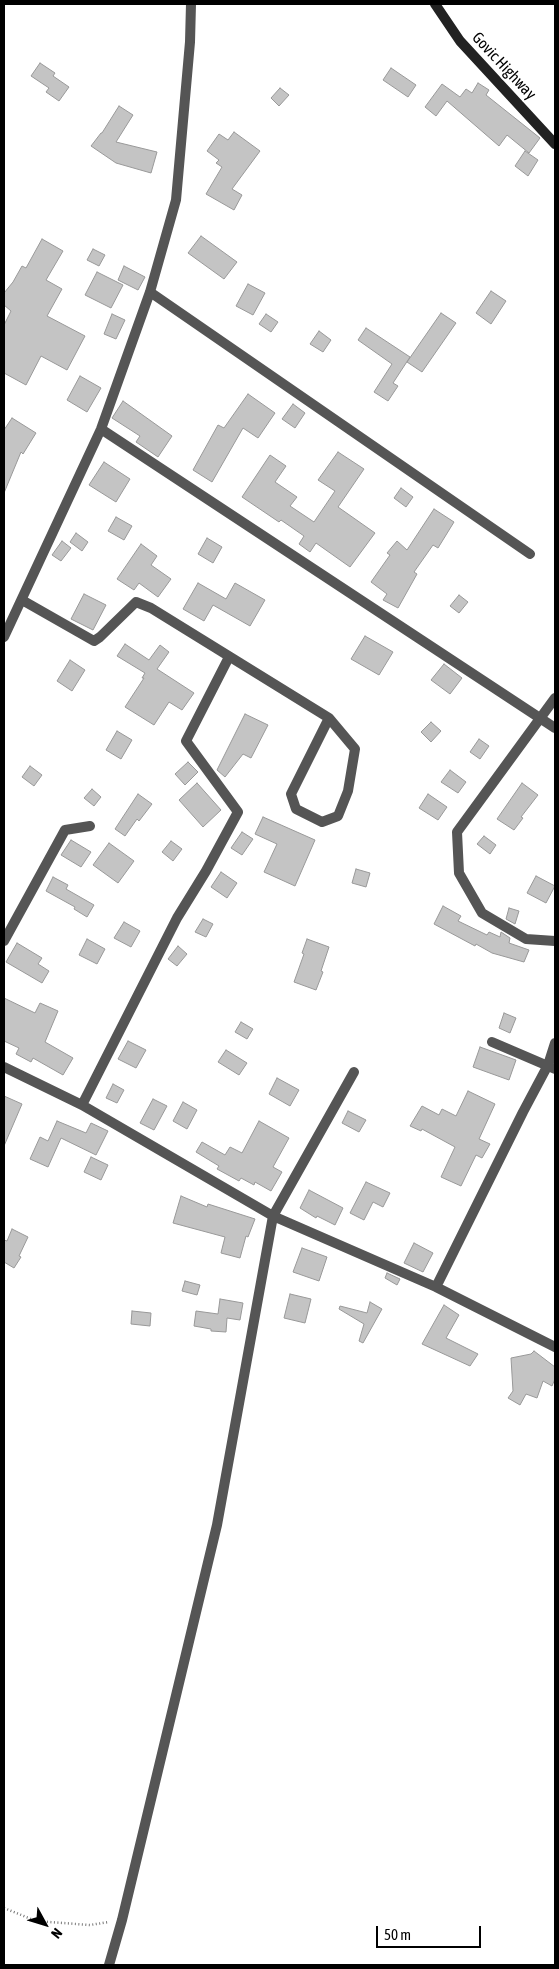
<!DOCTYPE html>
<html>
<head>
<meta charset="utf-8">
<style>
  body { margin:0 }
  #map { position:relative; width:559px; height:1969px; overflow:hidden; background:#fff; font-family:"Asap Condensed",sans-serif }
  canvas { display:block }
  .frame { position:absolute; inset:0; border:5px solid #000; pointer-events:none }
  .north { position:absolute; left:20px; top:1899px; width:50px; height:50px; -webkit-text-stroke:4px #fff; paint-order:stroke; rotate:129deg; font-size:14px; font-weight:700; line-height:20px; text-align:center; color:#000 }
  .north::after { content:''; display:block; margin:auto; width:18px; height:22px; background:#000; clip-path:polygon(50% 0,100% 100%,50% 72%,0 100%) }
  .scale { position:absolute; left:376px; top:1926px; width:105px; height:22px; box-sizing:border-box; border:2px solid #000; border-top:0; padding-left:6px; font-size:15px; line-height:18px; white-space:nowrap; color:#000; -webkit-text-stroke:4px #fff; paint-order:stroke }
</style>
</head>
<body>
<div id="map">
<canvas width="559" height="1969"></canvas>
<div class="frame"></div>
<div class="north">N</div>
<div class="scale">50 m</div>
</div>
<script>
const ctx = document.querySelector('canvas').getContext('2d');
ctx.lineJoin = 'round';
function paint(path, color) {
  ctx.fillStyle = color;
  ctx.fill(path, 'evenodd');
}
function toPath(rows) {
  const path = new Path2D();
  for (const r of rows) {
    path.moveTo(r[0], r[1]);
    for (let i = 2; i < r.length; i += 2) path.lineTo(r[i], r[i + 1]);
  }
  return path;
}
function trace(path, color, width, dash) {
  ctx.strokeStyle = color;
  ctx.lineWidth = width;
  ctx.lineCap = dash ? 'butt' : 'round';
  ctx.setLineDash(dash || []);
  ctx.stroke(path);
}
function drawText(font, color, halo, rows, align = 'center') {
  ctx.font = font + ' "Asap Condensed",sans-serif';
  ctx.lineWidth = 4;
  ctx.setLineDash([]);
  ctx.textBaseline = 'middle';
  ctx.strokeStyle = halo;
  ctx.fillStyle = color;
  for (const [text, x, y, turn = 0] of rows) {
    ctx.save();
    ctx.translate(x, y);
    ctx.rotate((+turn || 0) * Math.PI / 180);
    ctx.textAlign = isNaN(turn) ? turn : align;
    if (halo) ctx.strokeText(text, 0, 0);
    ctx.fillText(text, 0, 0);
    ctx.restore();
  }
}
const building = toPath([
  [40,63,55,73,53,76,69,87,59,101,46,92,49,88,31,76,40,63],
  [391,68,416,85,408,97,383,80,391,68],
  [478,83,489,90,486,95,540,138,529,153,507,135,499,146,447,101,436,116,425,107,442,84,460,97,466,89,472,93,478,83],
  [280,88,289,95,279,106,271,98,280,88],
  [119,106,133,115,116,142,157,152,151,173,116,163,91,146,101,133,102,133,119,106],
  [234,132,260,151,232,189,242,195,234,210,206,194,222,167,216,163,219,160,207,151,219,134,228,140,234,132],
  [525,151,538,160,528,176,515,166,525,151],
  [201,236,237,262,224,279,188,253,201,236],
  [42,239,63,251,46,280,62,289,47,316,85,336,67,370,41,356,26,385,4,373,4,325,11,311,4,305,4,293,13,282,22,266,26,268,42,239],
  [93,249,105,255,99,266,87,260,93,249],
  [124,266,145,277,138,290,118,280,124,266],
  [97,272,123,285,111,308,85,295,97,272],
  [248,284,265,293,253,315,236,306,248,284],
  [491,291,506,301,491,324,476,313,491,291],
  [441,313,456,323,422,372,407,362,441,313],
  [112,314,125,320,116,339,104,334,112,314],
  [266,314,278,322,271,332,259,324,266,314],
  [366,328,410,357,393,383,398,386,388,401,374,392,392,364,358,340,366,328],
  [319,331,331,340,323,352,310,344,319,331],
  [80,376,101,388,87,412,67,400,80,376],
  [248,394,275,413,258,438,243,428,212,482,193,470,218,425,224,428,248,394],
  [123,401,172,436,158,457,136,442,140,436,112,418,123,401],
  [293,404,305,413,295,428,282,419,293,404],
  [12,418,36,433,23,454,21,452,4,493,4,430,12,418],
  [338,452,364,469,338,507,375,533,350,567,316,543,310,552,299,544,304,536,281,520,279,522,242,497,270,455,286,466,275,482,297,497,290,506,314,522,335,491,318,480,338,452],
  [104,462,130,479,116,502,89,485,104,462],
  [401,488,413,497,406,507,394,498,401,488],
  [434,509,454,522,438,548,433,545,414,572,417,574,398,608,383,600,387,594,371,582,390,555,387,553,397,541,407,550,434,509],
  [116,517,132,526,124,540,108,531,116,517],
  [76,533,88,542,82,551,70,542,76,533],
  [207,538,222,547,213,563,198,554,207,538],
  [62,541,71,548,61,561,52,555,62,541],
  [141,544,157,556,151,565,171,579,158,597,139,583,134,590,117,579,141,544],
  [198,583,226,599,235,583,265,600,250,626,213,605,204,621,183,609,198,583],
  [84,594,106,605,93,630,71,619,84,594],
  [459,595,468,602,459,613,450,606,459,595],
  [365,636,393,652,379,675,351,659,365,636],
  [125,644,149,660,160,645,169,652,157,669,194,693,182,710,169,702,154,725,125,707,144,678,142,678,145,673,117,656,125,644],
  [70,660,85,670,72,691,57,681,70,660],
  [444,664,462,678,450,694,431,680,444,664],
  [245,714,268,725,251,758,243,754,225,777,217,770,245,714],
  [431,722,441,731,431,742,421,732,431,722],
  [117,731,132,740,121,759,106,750,117,731],
  [479,739,489,746,480,759,470,752,479,739],
  [188,762,198,772,185,785,175,774,188,762],
  [30,766,42,775,34,786,22,777,30,766],
  [450,770,466,782,458,793,441,782,450,770],
  [197,783,221,810,203,827,179,800,197,783],
  [522,783,538,795,521,817,523,818,514,830,497,819,522,783],
  [92,789,101,797,94,806,84,798,92,789],
  [138,794,152,804,139,821,137,819,125,836,115,829,138,794],
  [428,794,447,807,438,820,419,808,428,794],
  [263,817,315,840,295,886,264,872,277,844,255,834,263,817],
  [242,832,253,839,242,855,231,848,242,832],
  [484,836,496,845,490,854,477,844,484,836],
  [71,840,91,852,81,867,61,855,71,840],
  [171,841,182,849,173,861,162,852,171,841],
  [109,843,134,861,118,883,93,865,109,843],
  [356,869,370,873,366,887,352,883,356,869],
  [221,872,237,883,227,898,211,887,221,872],
  [536,876,555,886,546,903,527,893,536,876],
  [53,877,68,885,66,889,94,905,87,917,74,909,75,907,46,891,53,877],
  [443,906,461,916,458,921,487,935,489,932,500,937,501,932,510,938,509,943,529,950,524,962,492,953,476,944,475,946,434,924,443,906],
  [509,908,519,911,515,924,506,919,509,908],
  [203,919,213,924,206,937,195,932,203,919],
  [124,922,140,931,131,947,114,938,124,922],
  [87,939,105,949,97,964,79,955,87,939],
  [307,939,329,947,321,971,323,972,316,990,294,982,304,954,302,953,307,939],
  [17,943,42,958,38,964,49,971,42,983,6,962,17,943],
  [178,946,187,954,177,966,168,959,178,946],
  [4,998,35,1013,40,1003,58,1011,45,1042,73,1058,63,1075,33,1058,31,1062,16,1054,19,1048,4,1041,4,998],
  [504,1013,516,1018,510,1033,499,1028,504,1013],
  [241,1022,253,1029,247,1039,235,1032,241,1022],
  [128,1041,146,1050,136,1068,118,1059,128,1041],
  [480,1047,516,1060,509,1080,473,1067,480,1047],
  [226,1050,247,1063,239,1075,218,1062,226,1050],
  [277,1078,299,1090,290,1106,269,1094,277,1078],
  [113,1084,124,1090,117,1103,106,1098,113,1084],
  [468,1091,495,1104,479,1139,490,1144,482,1158,476,1155,461,1186,441,1177,455,1147,422,1129,421,1131,410,1126,422,1106,439,1115,442,1109,456,1116,468,1091],
  [4,1096,22,1104,4,1146,4,1096],
  [153,1099,167,1106,154,1130,140,1123,153,1099],
  [183,1102,197,1110,187,1129,173,1121,183,1102],
  [348,1111,366,1120,359,1132,342,1123,348,1111],
  [57,1121,86,1133,91,1123,108,1131,96,1155,61,1138,48,1167,30,1159,40,1137,48,1141,57,1121],
  [259,1121,289,1138,273,1167,282,1172,271,1191,255,1182,254,1185,241,1178,239,1181,217,1169,219,1166,196,1152,202,1142,225,1155,230,1147,242,1153,259,1121],
  [91,1157,108,1165,101,1180,84,1172,91,1157],
  [366,1182,390,1193,383,1207,373,1202,364,1220,350,1213,366,1182],
  [309,1190,343,1208,335,1225,317,1216,316,1218,300,1208,309,1190],
  [181,1196,207,1207,208,1204,255,1219,248,1237,246,1236,240,1258,221,1253,225,1237,173,1223,181,1196],
  [12,1229,28,1237,19,1256,21,1257,14,1268,4,1262,4,1240,7,1241,12,1229],
  [414,1243,433,1253,423,1272,404,1263,414,1243],
  [302,1248,327,1257,319,1281,293,1272,302,1248],
  [387,1273,400,1279,397,1285,385,1278,387,1273],
  [185,1281,200,1285,197,1295,182,1291,185,1281],
  [290,1294,311,1299,305,1323,284,1318,290,1294],
  [220,1299,243,1303,240,1320,227,1318,226,1332,211,1331,211,1329,194,1326,196,1311,218,1314,220,1299],
  [370,1302,382,1309,363,1343,359,1341,364,1324,339,1309,340,1306,367,1313,370,1302],
  [444,1305,459,1315,446,1338,478,1354,470,1366,422,1344,444,1305],
  [132,1311,151,1313,150,1326,131,1324,132,1311],
  [534,1351,555,1367,555,1379,552,1386,543,1381,537,1398,526,1394,520,1405,508,1398,513,1391,511,1358,531,1354,534,1351]
]);
paint(building, '#c4c4c4');
trace(building, '#999', 1);
trace(toPath([
  [4,1908,36,1921,90,1925,109,1922]
]), '#777', 2.5, [1, 2.5]);
trace(toPath([
  [150,292,530,554],
  [101,429,555,728],
  [22,600,94,641,100,637,136,602,151,608,329,718,355,749,348,791,338,816,322,822,296,809,291,794,329,718],
  [4,637,101,429,150,292,176,200,190,42,191,4],
  [555,698,457,832,459,873,482,913,526,939,555,941],
  [4,941,65,830,90,826],
  [492,1042,555,1069],
  [4,1067,82,1105,273,1216,436,1287,555,1347],
  [82,1105,177,918,206,871,238,812,186,741,229,657],
  [436,1287,523,1112,548,1065,555,1043],
  [109,1965,122,1920,217,1525,273,1216,354,1072]
]), '#555', 10);
trace(toPath([
  [435,4,460,41,555,144]
]), '#222', 10);
drawText('16px', '#000', '#fff', [
  ["Govic Highway",504,66,47]
]);
</script>
</body>
</html>
